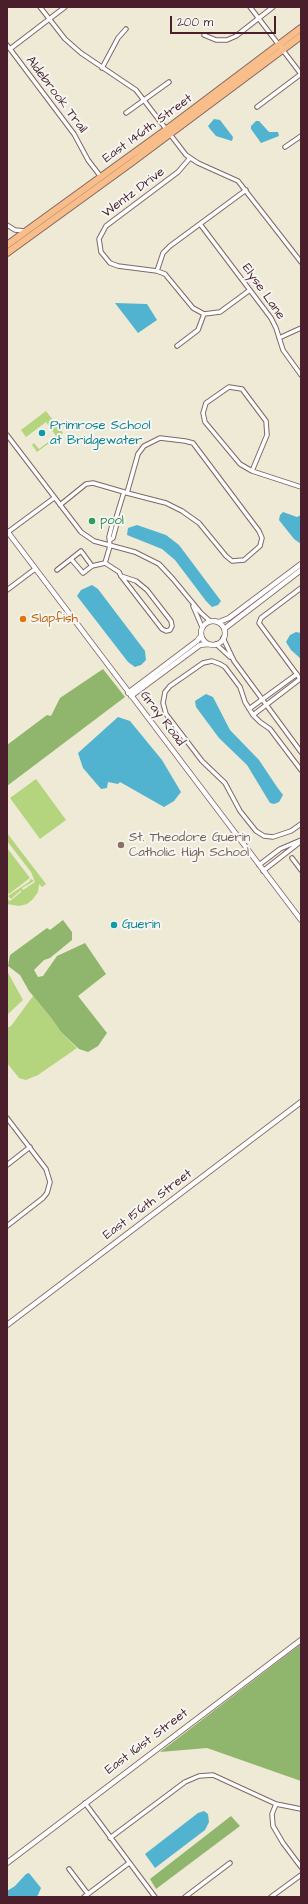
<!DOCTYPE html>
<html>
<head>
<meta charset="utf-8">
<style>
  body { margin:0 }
  #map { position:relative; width:308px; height:1904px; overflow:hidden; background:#eeead5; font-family:"Architects Daughter",sans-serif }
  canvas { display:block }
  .frame { position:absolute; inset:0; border:8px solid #4a1f2b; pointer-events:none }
  .scale { position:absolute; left:170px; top:16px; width:106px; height:18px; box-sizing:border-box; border:2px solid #4a1f2b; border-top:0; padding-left:5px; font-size:12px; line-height:14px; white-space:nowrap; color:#4a1f2b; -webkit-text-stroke:3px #f6f6f2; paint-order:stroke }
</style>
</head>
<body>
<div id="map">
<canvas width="308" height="1904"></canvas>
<div class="frame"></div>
<div class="scale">200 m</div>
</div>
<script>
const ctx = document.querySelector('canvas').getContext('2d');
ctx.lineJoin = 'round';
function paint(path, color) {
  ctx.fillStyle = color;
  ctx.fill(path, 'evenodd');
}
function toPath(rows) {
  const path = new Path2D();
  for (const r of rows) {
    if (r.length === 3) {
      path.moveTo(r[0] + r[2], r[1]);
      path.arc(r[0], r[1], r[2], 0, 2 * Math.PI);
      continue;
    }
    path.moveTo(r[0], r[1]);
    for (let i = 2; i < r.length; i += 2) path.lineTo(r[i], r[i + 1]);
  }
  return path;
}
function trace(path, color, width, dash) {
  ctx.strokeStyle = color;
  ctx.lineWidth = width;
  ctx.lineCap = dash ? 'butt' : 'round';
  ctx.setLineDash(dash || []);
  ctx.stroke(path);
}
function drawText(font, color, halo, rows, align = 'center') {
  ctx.font = font + ' "Architects Daughter",sans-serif';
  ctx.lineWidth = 4;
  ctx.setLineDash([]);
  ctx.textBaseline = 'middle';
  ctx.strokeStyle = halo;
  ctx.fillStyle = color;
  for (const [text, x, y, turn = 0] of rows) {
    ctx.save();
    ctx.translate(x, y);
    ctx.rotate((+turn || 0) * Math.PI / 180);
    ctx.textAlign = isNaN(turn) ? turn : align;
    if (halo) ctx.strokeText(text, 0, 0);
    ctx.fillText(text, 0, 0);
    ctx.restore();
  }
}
paint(toPath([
  [46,411,63,433,37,452,32,445,34,443,39,449,56,436,46,422,26,437,21,430],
  [36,779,66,820,40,839,10,798],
  [7,833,46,884,42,887,39,884,38,892,33,899,27,904,19,906,7,904,7,899,10,901,21,892,21,890,11,899,8,896,29,882,31,879,34,881,22,888,23,890,35,882,31,872,7,841],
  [7,848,30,878,9,894,7,891],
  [7,971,23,1000,7,1015],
  [33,996,52,1019,61,1032,77,1048,38,1075,26,1080,19,1078,7,1063,7,1028,11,1026]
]), '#b4d57d');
paint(toPath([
  [103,669,125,697,7,786,7,745,47,715,51,716,60,698],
  [63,920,72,932,72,940,50,958,44,960,34,970,38,977,43,976,57,956,85,943,106,974,78,996,107,1033,98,1046,88,1052,79,1049,61,1032,52,1019,29,991,20,975,8,966,10,955,47,928,50,930],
  [301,1644,301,1781,207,1748,160,1752],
  [231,1816,240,1826,156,1889,150,1879]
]), '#8fb66c');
paint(toPath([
  [214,119,220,120,233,137,232,141,216,136,210,129,208,126],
  [256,121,259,121,269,132,278,132,279,136,261,143,251,129,251,126],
  [115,303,147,304,157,320,138,333],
  [283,512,297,517,301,515,301,544,294,539,279,520,280,515],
  [137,525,166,535,179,545,221,601,218,605,212,607,206,601,175,560,162,549,127,535,128,528],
  [92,585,98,589,145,651,146,660,141,665,135,667,128,662,77,596,81,590],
  [296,632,301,633,301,659,291,650,286,642,290,635],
  [206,694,213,697,230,730,259,760,277,787,283,795,279,802,274,804,270,803,247,765,219,738,196,707,195,701],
  [118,717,130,721,162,760,181,792,174,801,164,807,120,782,118,784,108,782,107,788,101,789,83,768,78,753],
  [204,1811,208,1814,209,1822,205,1830,155,1868,145,1854,198,1813],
  [29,1873,41,1888,38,1895,36,1897,7,1897,7,1891,15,1886,26,1874]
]), '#52b3d0');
const minor = toPath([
  [40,7,65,39,81,53,136,90,186,155,198,163,238,181,301,262],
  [250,7,301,74],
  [204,35,216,40,227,40,236,36,273,7],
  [7,45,74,134,88,160,101,177],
  [10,49,65,7],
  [102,68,118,38,126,29],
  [257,107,301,74],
  [126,113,169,82],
  [285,147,301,136],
  [190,158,178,172,106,226,99,239,101,252,110,263,118,266,157,271,165,274,193,308,204,314,220,312,250,290],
  [200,224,271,318,276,328,283,350,301,375],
  [7,225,15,230,25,231],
  [157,271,163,253,170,246,246,190],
  [279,338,301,328],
  [177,346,198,330,204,314],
  [7,435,81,532,94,541,135,552,159,564,173,579,201,613,210,621],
  [252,471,267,435,266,421,242,389,229,387,206,403,203,413,205,422,240,464,252,471,301,487],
  [60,505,86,484,93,483,124,492,127,493,158,501,166,503,182,511,199,523,226,556,232,561,244,560,260,546,262,538,259,531,193,443,185,441,160,438,144,446,138,454,127,493],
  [8,532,54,498],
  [110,540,113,538,117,523,116,518],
  [71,559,83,573,92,566],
  [105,563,119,572,121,576,162,629,166,631,170,630,172,626,171,621,147,590,136,581,121,576],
  [105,563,110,546,109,537,113,521,116,518,124,492],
  [57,570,81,551,92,566,105,563],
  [301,588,261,618,259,623,301,680],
  [7,590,35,569],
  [193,606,202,627],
  [223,638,234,661,301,752],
  [216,644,230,657],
  [249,709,297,674],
  [253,715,300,679],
  [301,770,270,729,260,722,253,715,245,702,240,687,225,667,220,664,212,661,203,663,170,686,165,692,163,703,166,714,202,761,225,783,240,811,256,831,264,836,273,837,291,831,301,824],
  [292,858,301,870],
  [259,865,280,849,301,840],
  [263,871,300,842],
  [7,1118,46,1169,50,1182,47,1193,43,1198,7,1226],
  [7,1165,30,1147],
  [85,1803,155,1897],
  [276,1804,272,1814,273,1826,283,1843,301,1867],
  [110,1838,185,1782,199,1776,213,1775,276,1804,301,1809],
  [69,1869,88,1894],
  [84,1897,129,1863],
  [185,1897,230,1863],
  [271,1897,301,1875]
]);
const tertiary = toPath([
  [7,531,301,920],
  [213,633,12],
  [219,622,229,618,301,564],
  [224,629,301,570],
  [128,693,197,641,201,636],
  [131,696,200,645,208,644],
  [7,1325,301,1102],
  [7,1863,301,1640]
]);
const primary = toPath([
  [7,245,167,129,301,28],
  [7,253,131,163,301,36]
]);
trace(minor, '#836666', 5.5);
trace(tertiary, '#836666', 6);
trace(primary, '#836666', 8);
trace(minor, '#fff', 3.5);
trace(tertiary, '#fff', 4.5);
trace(primary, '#f8bd89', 6);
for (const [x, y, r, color] of [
  [42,433,4,"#0f9aa8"],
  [92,521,4,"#2e9e5b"],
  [23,619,4,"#e8710a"],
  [121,845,4,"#8d6e63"],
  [114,925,4,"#0f9aa8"]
]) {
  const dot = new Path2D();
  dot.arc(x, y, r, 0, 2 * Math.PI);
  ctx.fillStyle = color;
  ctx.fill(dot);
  trace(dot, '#f6f6f2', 1.5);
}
drawText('13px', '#4a1f2b', '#f6f6f2', [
  ["Aldebrook Trail",56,95,53],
  ["East 146th Street",148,129,-36],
  ["Wentz Drive",134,193,-37],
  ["Elyse Lane",263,292,55],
  ["Gray Road",162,719,53],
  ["East 156th Street",148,1205,-37],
  ["East 161st Street",147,1742,-37]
]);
drawText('13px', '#0d838f', '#f6f6f2', [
  ["Primrose School",50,426],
  ["at Bridgewater",50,441],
  ["Guerin",122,925]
], 'left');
drawText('13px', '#27864d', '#f6f6f2', [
  ["pool",100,521]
], 'left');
drawText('13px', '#c56008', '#f6f6f2', [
  ["Slapfish",31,619]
], 'left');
drawText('13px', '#785e54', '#f6f6f2', [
  ["St. Theodore Guerin",129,838],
  ["Catholic High School",129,853]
], 'left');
</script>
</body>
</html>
